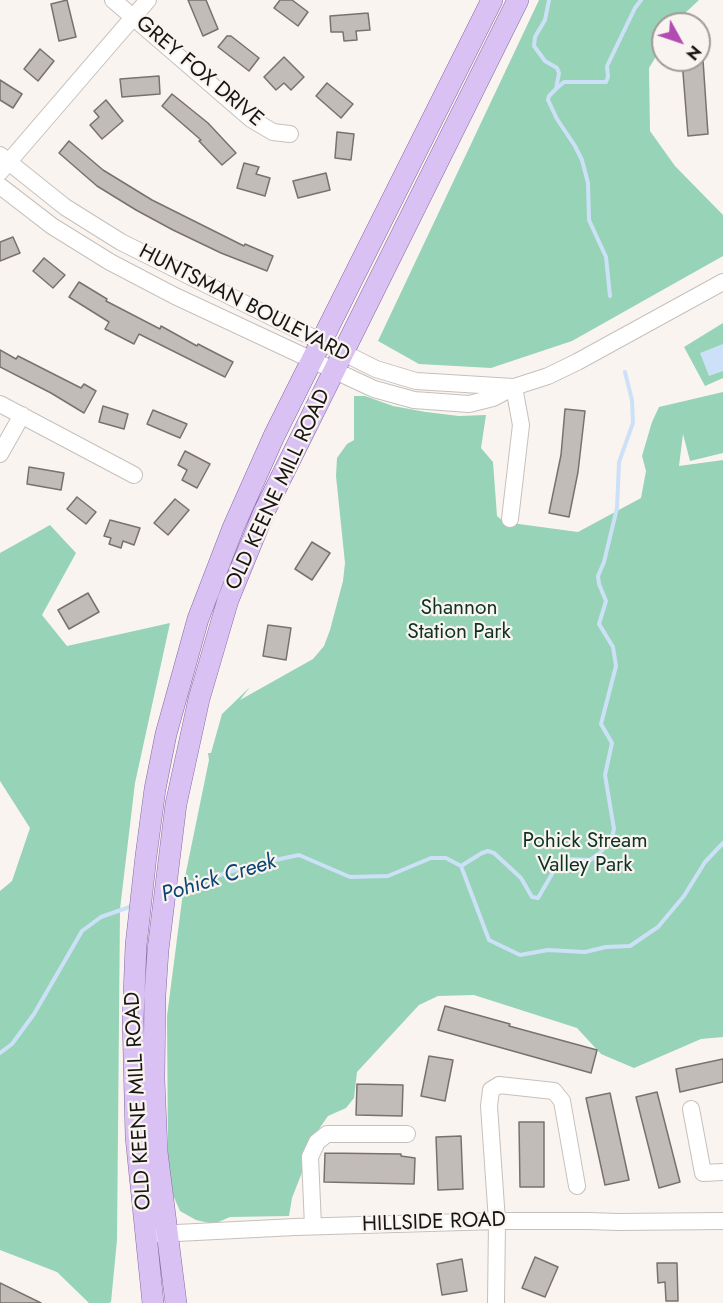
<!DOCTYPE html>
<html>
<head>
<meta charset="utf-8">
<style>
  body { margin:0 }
  #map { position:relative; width:723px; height:1303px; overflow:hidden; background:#faf4f0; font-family:Jost,sans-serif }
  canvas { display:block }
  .north { position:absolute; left:651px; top:12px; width:60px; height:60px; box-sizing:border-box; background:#faf4f0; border:2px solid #a09b98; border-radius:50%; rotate:130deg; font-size:16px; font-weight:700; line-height:24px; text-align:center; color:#181614 }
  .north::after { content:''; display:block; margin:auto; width:21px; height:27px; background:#b14cb2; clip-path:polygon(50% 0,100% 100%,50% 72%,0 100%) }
</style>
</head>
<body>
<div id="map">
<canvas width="723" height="1303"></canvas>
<div class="north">N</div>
</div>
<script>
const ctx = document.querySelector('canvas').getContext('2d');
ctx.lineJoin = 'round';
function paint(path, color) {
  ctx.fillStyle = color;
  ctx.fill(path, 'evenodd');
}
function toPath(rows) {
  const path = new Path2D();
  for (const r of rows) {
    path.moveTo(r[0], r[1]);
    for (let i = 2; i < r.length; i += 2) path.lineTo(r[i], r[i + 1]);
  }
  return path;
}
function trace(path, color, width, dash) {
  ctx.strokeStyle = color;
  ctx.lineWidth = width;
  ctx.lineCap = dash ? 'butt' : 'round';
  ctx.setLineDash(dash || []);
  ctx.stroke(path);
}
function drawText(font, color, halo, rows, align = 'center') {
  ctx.font = font + ' Jost,sans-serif';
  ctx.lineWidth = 4.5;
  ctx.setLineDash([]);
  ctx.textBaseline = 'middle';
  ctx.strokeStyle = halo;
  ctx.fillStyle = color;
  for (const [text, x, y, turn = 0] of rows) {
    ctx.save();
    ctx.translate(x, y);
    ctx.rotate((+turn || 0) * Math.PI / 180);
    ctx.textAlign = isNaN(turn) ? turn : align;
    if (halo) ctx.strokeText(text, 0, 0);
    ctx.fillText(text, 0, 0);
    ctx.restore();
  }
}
paint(toPath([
  [539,0,699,0,682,16,677,24,663,24,663,45,649,68,650,131,675,166,723,215,723,256,572,341,491,368,419,364,378,341],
  [723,323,723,378,705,386,684,347],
  [723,392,723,453,690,461,683,434,679,466,723,460,723,1037,701,1039,634,1068,601,1054,577,1028,474,995,438,996,419,1005,357,1072,354,1098,346,1108,328,1116,319,1129,292,1198,289,1216,230,1217,214,1224,196,1220,180,1211,173,1195,168,1159,167,1016,185,877,209,760,208,753,211,753,222,714,250,687,240,700,313,659,324,646,330,630,343,581,345,563,336,476,337,458,347,444,354,440,354,396,365,396,393,406,426,412,459,416,486,415,481,448,493,462,497,516,504,522,578,532,641,498,646,471,642,456,652,422,659,407],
  [50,525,76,553,42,615,67,646,170,623,135,783,120,909,117,1240,111,1302,109,1303,89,1303,57,1272,0,1250,0,891,12,881,30,828,0,781,0,553]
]), '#96d3b7');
paint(toPath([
  [723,344,723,371,709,376,700,353]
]), '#cce1f7');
trace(toPath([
  [549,0,545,20,535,37,534,46,545,61,557,68,559,73,556,89,549,96,548,100,557,119,575,146,582,160,588,183,589,220,606,257,610,296],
  [557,88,564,82,606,82,608,77,607,66,635,8,641,0],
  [461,866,482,853,488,851,494,853,521,878,532,897,538,898,559,862,567,859,590,860,600,853,612,837,614,829,605,775,612,743,601,724,616,666,613,647,599,624,606,601,599,584,598,576,604,562,617,508,619,462,633,423,632,400,625,372],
  [173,891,247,866,299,855,350,877,388,876,431,858,446,858,461,866,489,940,520,955,548,950,585,952,606,947,630,946,658,927,684,896,705,862,723,843],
  [0,1053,12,1044,34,1014,82,931,101,917,135,905]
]), '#cce1f7', 4);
const building = toPath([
  [67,0,76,37,59,41,51,4,67,0],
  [188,0,206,0,218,29,203,36,188,0],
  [280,0,292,0,308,12,298,26,274,8,280,0],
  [368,13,370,30,356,31,357,40,344,41,343,32,331,32,330,16,368,13],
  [227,36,231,36,259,58,249,71,218,47,227,36],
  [40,49,54,61,38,81,24,69,40,49],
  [284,57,304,77,291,90,284,83,276,90,264,77,284,57],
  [682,60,703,60,708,134,688,136,682,60],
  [159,76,160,94,122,97,120,79,159,76],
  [0,80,22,94,13,108,0,100,0,80],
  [327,83,353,104,341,118,316,96,327,83],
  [172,94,208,123,236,153,222,165,199,141,201,140,162,106,172,94],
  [106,100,123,121,102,139,90,125,99,117,94,111,106,100],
  [337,132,354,134,351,160,335,158,337,132],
  [69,141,103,170,152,200,244,246,245,244,273,256,267,271,221,253,173,230,136,210,97,186,59,153,69,141],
  [244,163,259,167,256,174,270,178,265,196,237,188,244,163],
  [326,173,330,190,298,198,293,181,326,173],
  [13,237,20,253,0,261,0,242,13,237],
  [44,258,65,275,53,288,33,271,44,258],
  [79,282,107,299,106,301,160,329,161,326,197,346,198,344,233,362,225,377,139,334,134,344,105,329,109,322,69,297,79,282],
  [0,350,16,359,18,356,81,388,84,384,96,391,84,413,51,393,0,367,0,350],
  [103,406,128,414,124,429,99,422,103,406],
  [565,409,585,411,578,472,569,517,549,513,561,455,565,409],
  [153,410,187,424,180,438,147,424,153,410],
  [185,451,210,464,197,488,182,480,187,470,178,465,185,451],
  [29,467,64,473,61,490,27,484,29,467],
  [77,497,96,512,86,524,67,509,77,497],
  [175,499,189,510,168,535,154,523,175,499],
  [110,520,140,528,134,545,123,541,121,548,109,544,111,538,104,536,110,520],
  [312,542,330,553,312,580,295,569,312,542],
  [88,593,99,612,69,629,58,610,88,593],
  [268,625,291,628,286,660,263,656,268,625],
  [445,1006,510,1024,509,1026,597,1050,591,1073,438,1030,445,1006],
  [429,1056,453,1060,445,1101,421,1096,429,1056],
  [723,1059,723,1082,680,1092,676,1069,723,1059],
  [357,1084,403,1085,402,1116,356,1115,357,1084],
  [657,1092,680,1182,659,1188,636,1097,657,1092],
  [610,1093,629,1180,605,1185,586,1098,610,1093],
  [519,1122,544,1122,544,1187,520,1187,519,1122],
  [461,1136,463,1189,438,1190,436,1137,461,1136],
  [325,1153,401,1154,401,1156,415,1158,414,1184,324,1182,325,1153],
  [535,1257,558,1267,545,1297,522,1288,535,1257],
  [462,1259,467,1291,442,1295,437,1264,462,1259],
  [657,1263,677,1263,678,1301,666,1301,665,1282,658,1283,657,1263],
  [0,1283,41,1303,0,1303,0,1283]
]);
paint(building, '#c2bcb9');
trace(building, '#78726f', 1.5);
const minor = toPath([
  [113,0,251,119,273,132,290,134],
  [0,155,65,207,121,242,376,369,416,381,513,387],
  [0,172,148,0],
  [0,186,52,226,110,262,175,296,374,389,414,400,469,404,493,398,514,387,548,376,577,362,723,282],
  [0,404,134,475],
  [0,454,22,415],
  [510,519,521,425,514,387],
  [691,1109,703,1173,723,1172],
  [313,1226,310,1157,317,1142,327,1134,407,1134],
  [157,1234,295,1227,497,1221,589,1221,618,1222,723,1221],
  [496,1303,497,1221,489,1106,491,1090,499,1085,554,1091,562,1101,577,1186]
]);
const major = toPath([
  [153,1303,136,1137,133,1019,136,945,146,856,155,789,166,734,198,619,233,528,274,436,492,0],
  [176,1303,157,1152,154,1079,155,995,158,950,176,804,199,699,228,600,264,512,518,0]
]);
trace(minor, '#c6c0bc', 18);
trace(major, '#856aa0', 22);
trace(minor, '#fff', 16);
trace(major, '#d9c1f4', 21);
drawText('21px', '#181614', '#faf4f0', [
  ["GREY FOX DRIVE",199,72,40],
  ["HUNTSMAN BOULEVARD",244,304,27],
  ["OLD KEENE MILL ROAD",279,490,-65],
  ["OLD KEENE MILL ROAD",139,1101,-93],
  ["HILLSIDE ROAD",434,1223,-2]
]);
drawText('21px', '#0d3224', '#faf4f0', [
  ["Shannon",459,609],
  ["Station Park",459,633],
  ["Pohick Stream",585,842],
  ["Valley Park",585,866]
]);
drawText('italic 22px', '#0a4373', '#faf4f0', [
  ["Pohick Creek",219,879,-17]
]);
</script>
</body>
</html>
